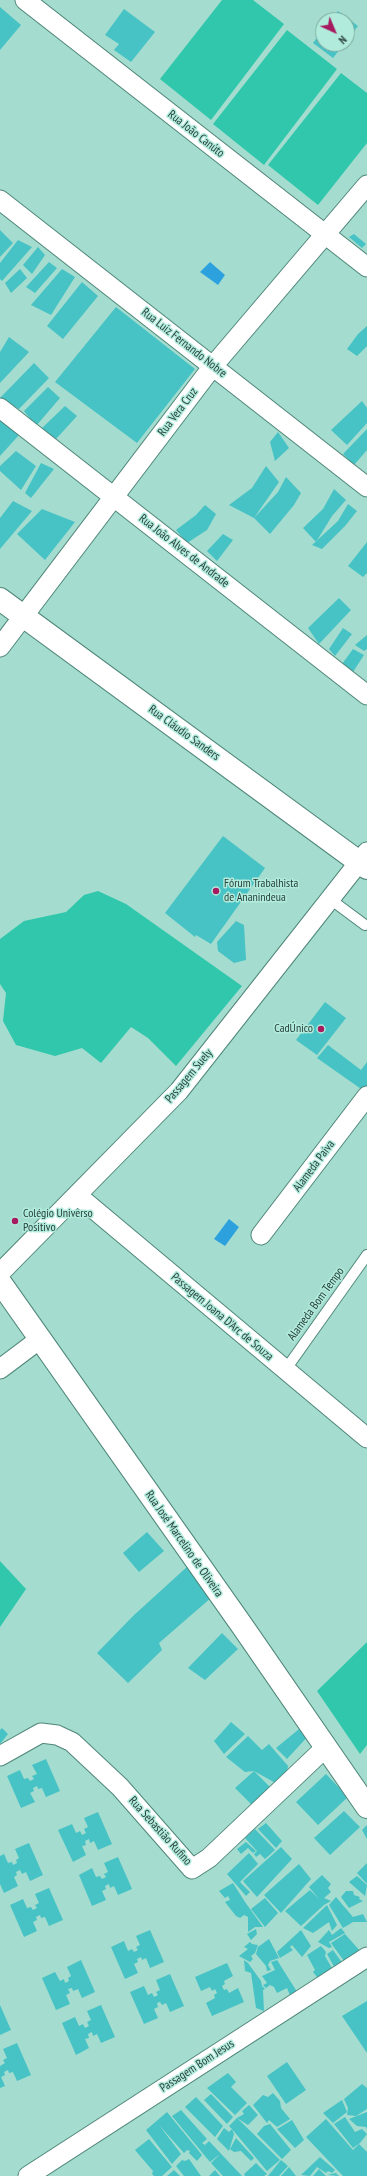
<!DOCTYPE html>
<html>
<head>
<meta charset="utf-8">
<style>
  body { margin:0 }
  #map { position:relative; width:367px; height:2176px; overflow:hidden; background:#a4ddcf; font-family:"PT Sans Narrow",sans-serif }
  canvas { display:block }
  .north { position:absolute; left:315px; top:12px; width:40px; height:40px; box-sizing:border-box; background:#b1ebdc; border:1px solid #7ba79c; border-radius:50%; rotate:136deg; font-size:11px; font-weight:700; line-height:16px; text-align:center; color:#29413b }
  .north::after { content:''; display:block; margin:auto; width:14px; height:18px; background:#a61b60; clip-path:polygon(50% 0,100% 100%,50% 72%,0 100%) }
</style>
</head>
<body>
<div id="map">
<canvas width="367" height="2176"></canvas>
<div class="north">N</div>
</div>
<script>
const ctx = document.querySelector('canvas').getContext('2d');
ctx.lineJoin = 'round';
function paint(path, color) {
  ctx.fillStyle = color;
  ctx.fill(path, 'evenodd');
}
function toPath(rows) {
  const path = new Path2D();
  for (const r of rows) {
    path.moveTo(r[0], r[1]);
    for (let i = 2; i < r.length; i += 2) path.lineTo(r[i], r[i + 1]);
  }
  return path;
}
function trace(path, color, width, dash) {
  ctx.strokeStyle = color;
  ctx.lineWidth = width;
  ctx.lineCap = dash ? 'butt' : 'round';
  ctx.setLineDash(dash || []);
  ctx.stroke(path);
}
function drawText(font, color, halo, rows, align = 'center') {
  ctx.font = font + ' "PT Sans Narrow",sans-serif';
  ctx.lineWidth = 3;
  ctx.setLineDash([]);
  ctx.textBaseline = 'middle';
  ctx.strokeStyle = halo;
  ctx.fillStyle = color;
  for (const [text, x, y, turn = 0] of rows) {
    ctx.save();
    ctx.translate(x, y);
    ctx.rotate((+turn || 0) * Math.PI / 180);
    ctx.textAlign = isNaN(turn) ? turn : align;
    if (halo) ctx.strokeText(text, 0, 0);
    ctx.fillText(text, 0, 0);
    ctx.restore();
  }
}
paint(toPath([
  [222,0,253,0,284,24,211,120,160,79],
  [287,30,337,69,264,165,213,124],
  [341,73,367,93,367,143,318,205,268,165],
  [98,891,126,904,242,986,176,1066,148,1038,131,1027,101,1063,82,1048,55,1056,16,1045,3,1021,6,993,0,984,0,939,24,921,66,912,84,895],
  [0,1561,26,1589,0,1627],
  [367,1642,367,1745,360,1754,317,1691]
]), '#31c7ac');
paint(toPath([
  [210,262,225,275,218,285,200,272],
  [229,1219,239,1227,225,1246,214,1239]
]), '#2ca1de');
paint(toPath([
  [0,7,21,25,0,50],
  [124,9,155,32,131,62,114,50,119,44,105,35],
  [338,11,358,26,347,40,347,20,330,20],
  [323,30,323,44,344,44,333,58,313,43],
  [0,230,13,243,0,257],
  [354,234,366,244,362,248,349,237],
  [18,240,32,247,2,281,0,279,0,263],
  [38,247,45,255,32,274,23,265],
  [49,262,57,268,35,293,26,287],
  [20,269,27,278,11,293,5,283],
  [62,269,75,277,51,315,31,305],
  [82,282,98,296,63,339,47,326],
  [116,307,195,369,137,443,55,382],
  [367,326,367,346,357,356,347,349,358,334],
  [9,337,29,352,0,383,0,352],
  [34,363,49,378,19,409,0,398],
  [48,387,60,398,36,426,24,411],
  [362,401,367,408,367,423,347,445,331,430],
  [65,406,77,416,56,439,41,429],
  [0,418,19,435,0,456],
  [367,429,367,450,354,465,343,454],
  [278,432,289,448,275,461,270,442],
  [16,451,36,466,21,490,0,471,0,466],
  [41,463,54,469,31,498,25,493],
  [266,466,279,482,254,518,278,492,286,477,301,493,294,505,270,534,254,518,229,505,252,488],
  [334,489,346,500,332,516,316,542,303,528,323,509],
  [13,501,32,511,0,549,0,518],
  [348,504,357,511,345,526,322,549,312,545,338,521],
  [205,505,216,514,207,530,187,543,176,530,196,515],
  [42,509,75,522,45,560,17,534],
  [223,534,233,540,217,561,207,551],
  [367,542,367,573,363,577,348,566],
  [339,598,351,610,319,644,308,628],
  [343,628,352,634,335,656,329,649],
  [367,635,367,649,364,651,355,645],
  [353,649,364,655,353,672,342,664],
  [223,836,265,868,211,944,196,935,195,937,165,913],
  [236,921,244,925,246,960,234,963,218,951,217,942],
  [325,1002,346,1018,317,1055,296,1040],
  [328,1045,361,1070,367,1062,367,1087,364,1091,317,1058],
  [147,1532,164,1551,139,1572,123,1553],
  [188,1566,212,1597,159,1643,162,1650,128,1683,97,1653,133,1616],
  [222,1633,238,1649,205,1680,188,1668],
  [231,1722,245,1734,224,1754,214,1741],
  [304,1725,310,1734,287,1759,276,1748],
  [2,1728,8,1734,0,1744,0,1730],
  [248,1736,262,1750,269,1744,288,1766,287,1773,279,1785,254,1771,271,1788,253,1806,235,1788,254,1771,245,1772,226,1757],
  [46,1759,60,1791,46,1797,42,1788,38,1789,37,1786,33,1788,34,1791,30,1793,35,1802,21,1808,7,1776,20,1770,24,1779,28,1778,30,1781,34,1779,32,1776,37,1774,32,1765],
  [326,1774,348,1797,318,1825,296,1802],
  [344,1811,360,1827,330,1855,314,1838],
  [98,1812,112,1844,98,1850,94,1841,90,1843,89,1839,85,1841,86,1845,82,1846,86,1855,73,1862,58,1830,72,1824,76,1833,80,1831,82,1835,86,1833,84,1829,88,1827,84,1818],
  [266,1823,282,1841,276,1848,258,1829],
  [367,1825,367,1839,362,1830],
  [255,1829,275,1850,265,1859,260,1854,256,1857,254,1854,257,1851,245,1838],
  [246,1842,256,1851,253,1853,248,1848,241,1854,237,1849],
  [29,1843,43,1875,30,1881,26,1872,22,1874,20,1870,16,1872,17,1875,14,1877,18,1886,4,1893,0,1884,0,1856,4,1854,8,1863,12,1862,13,1865,17,1863,16,1860,19,1858,15,1849],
  [281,1847,292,1859,257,1897,243,1881],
  [249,1853,258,1864,240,1882,250,1892,246,1896,227,1874],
  [118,1857,132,1889,118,1895,114,1886,110,1888,109,1884,105,1886,106,1889,102,1891,106,1900,92,1906,79,1875,92,1868,96,1877,100,1876,102,1879,106,1877,104,1874,108,1872,104,1863],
  [367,1863,367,1884,357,1873],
  [299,1864,311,1879,281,1913,264,1895],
  [322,1875,331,1884,328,1888,331,1892,324,1898,331,1901,324,1905,301,1926,285,1911,310,1890,319,1899,309,1887],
  [357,1876,367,1885,365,1896,349,1882],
  [233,1883,245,1902,263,1927,255,1927,248,1932,248,1917,244,1915,240,1918,236,1916,225,1902,230,1900,228,1896,225,1898,219,1891],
  [49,1888,63,1920,49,1926,45,1917,41,1918,40,1915,36,1917,37,1920,33,1922,37,1931,24,1937,10,1905,23,1899,27,1908,31,1907,33,1910,37,1908,35,1905,39,1903,35,1894],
  [346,1891,353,1891,354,1895,360,1897,359,1899,363,1901,349,1908,341,1897],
  [336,1897,353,1917,363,1914,367,1922,353,1922,343,1928,329,1905],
  [265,1898,278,1913,265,1927,251,1909],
  [327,1905,337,1925,332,1931,329,1922,313,1933,303,1928],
  [341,1928,345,1933,329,1942,332,1947,329,1948,318,1942,329,1930,332,1935],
  [256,1929,257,1934,251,1940,247,1934],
  [150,1930,164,1962,150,1968,146,1958,142,1960,141,1957,137,1959,138,1962,134,1964,138,1973,125,1979,111,1947,124,1941,128,1951,132,1949,134,1952,138,1950,136,1947,140,1945,136,1936],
  [301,1930,311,1946,302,1957,292,1945,290,1947,293,1950,280,1958,277,1952],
  [345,1934,360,1951,344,1961,331,1943],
  [269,1939,279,1958,270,1961,268,1965,271,1970,267,1971,266,1966,256,1954,258,1947],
  [250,1942,252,1944,258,1945,255,1953,251,1956,253,1959,250,1962,239,1956,248,1949,244,1947],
  [321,1946,326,1952,325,1956,333,1970,320,1981,313,1972,315,1970,307,1955],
  [333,1950,346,1968,336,1970,327,1954],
  [81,1960,95,1992,82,1998,78,1989,73,1991,72,1988,68,1989,70,1993,66,1995,70,2004,56,2010,42,1978,55,1972,60,1981,64,1979,65,1983,69,1981,68,1978,71,1976,67,1967],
  [244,1960,248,1963,261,1981,262,1986,265,1989,263,1990,264,2011,256,2008,251,1973,245,1971],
  [277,1960,299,1995,291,1998,287,1988,277,1993,274,1987,270,1985,266,1988,263,1985,267,1983,262,1976,275,1970,271,1962],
  [227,1963,233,1976,224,1981,225,1984,222,1986,224,1990,227,1989,229,1993,238,1988,244,2002,212,2016,206,2003,215,1998,214,1995,217,1993,215,1989,212,1991,210,1987,201,1991,195,1977],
  [170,1974,184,2006,170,2012,166,2003,162,2005,160,2002,157,2003,158,2007,154,2009,158,2018,144,2024,130,1992,144,1986,148,1995,152,1993,154,1997,158,1995,156,1992,160,1990,156,1980],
  [367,2001,367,2053,342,2016],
  [0,2005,11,2030,0,2035],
  [101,2005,115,2037,101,2043,97,2034,93,2036,92,2032,88,2034,89,2038,85,2039,89,2048,76,2055,62,2023,75,2017,79,2026,83,2024,85,2028,89,2026,87,2022,91,2020,87,2011],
  [17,2043,31,2075,17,2081,13,2072,9,2073,8,2070,4,2072,5,2075,1,2077,5,2086,0,2088,0,2066,5,2063,3,2060,7,2058,3,2049],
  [287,2062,306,2090,286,2104,267,2076],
  [228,2073,236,2082,231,2087,247,2103,235,2115,207,2088],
  [362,2084,367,2088,367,2109,356,2116,347,2115,348,2108,344,2099],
  [273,2093,280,2101,281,2108,290,2119,277,2127,269,2120,267,2123,253,2105,263,2095,268,2097],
  [211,2094,233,2117,227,2124,204,2100],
  [196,2097,223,2126,215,2137,185,2107],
  [342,2100,347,2112,333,2123,323,2113],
  [249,2105,258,2115,248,2125,237,2118,280,2160,267,2171,232,2129,234,2134,229,2151,217,2139,224,2128,229,2132,232,2129,229,2126,237,2118,244,2114,242,2111],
  [181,2110,207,2139,202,2143,205,2145,209,2141,242,2176,223,2176,211,2163,220,2154,210,2162,172,2116],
  [167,2112,202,2155,197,2161,189,2153,190,2151,187,2150,184,2153,159,2125,181,2154,172,2164,146,2130],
  [367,2112,367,2129,366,2127,357,2126,349,2119],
  [345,2117,355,2132,362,2129,367,2134,360,2143,353,2148,334,2124],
  [326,2119,353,2150,359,2144,367,2152,367,2176,343,2176,306,2137],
  [292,2120,304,2140,295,2148,277,2129],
  [270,2124,291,2150,282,2159,257,2134,264,2126],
  [236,2138,254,2158,251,2161,241,2151,234,2152,230,2149],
  [149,2139,172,2167,162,2176,154,2176,152,2174,153,2171,135,2150],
  [320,2157,335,2170,332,2173,328,2171,326,2173,317,2167,310,2176,301,2175],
  [189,2159,201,2176,184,2176,176,2166,182,2160,185,2161],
  [281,2160,288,2166,279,2176,268,2176],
  [256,2163,267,2174,264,2176,245,2176,244,2174],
  [289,2167,296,2176,281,2176],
  [319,2169,326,2176,313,2176],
  [174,2170,180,2176,167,2176],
  [215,2170,220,2176,209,2176],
  [336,2173,339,2176,327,2175]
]), '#47c2c5');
const service = toPath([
  [330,899,365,925],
  [286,1369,367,1255]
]);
const minor = toPath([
  [25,0,367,267],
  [0,200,367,487],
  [0,408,367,695],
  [0,647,213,366,367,185],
  [77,1195,367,1438],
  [261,1235,367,1096],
  [0,1273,179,1091,367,852],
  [0,1369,40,1339],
  [0,1756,41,1733,57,1735,72,1742,120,1787,192,1869,209,1858,325,1748],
  [28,2176,367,1957]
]);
const tertiary = toPath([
  [0,1282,243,1627,367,1807]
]);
const secondary = toPath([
  [0,599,367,868]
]);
trace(service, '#4f8679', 12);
trace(minor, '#4f8679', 21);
trace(tertiary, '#4f8679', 24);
trace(secondary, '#4f8679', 24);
trace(service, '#fff', 10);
trace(minor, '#fff', 19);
trace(tertiary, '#fff', 22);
trace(secondary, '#fff', 22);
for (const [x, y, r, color] of [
  [216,891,4,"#a61b60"],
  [321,1029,4,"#a61b60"],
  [15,1221,4,"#a61b60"]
]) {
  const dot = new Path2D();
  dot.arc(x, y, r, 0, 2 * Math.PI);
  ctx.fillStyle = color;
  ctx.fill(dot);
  trace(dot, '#b1ebdc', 1.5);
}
drawText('12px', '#29413b', '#b1ebdc', [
  ["Rua João Canúto",196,134,38],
  ["Rua Luiz Fernando Nobre",184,343,38],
  ["Rua Vera Cruz",178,412,-53],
  ["Rua João Alves de Andrade",184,551,38],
  ["Rua Cláudio Sanders",184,733,36],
  ["Passagem Suely",189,1076,-50],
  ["Alameda Paiva",314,1166,-53],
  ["Alameda Bom Tempo",316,1304,-54],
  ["Passagem Joana D'Arc de Souza",222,1317,40],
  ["Rua José Marcelino de Oliveira",184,1544,55],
  ["Rua Sebastião Rufino",160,1831,48],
  ["Passagem Bom Jesus",197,2066,-33]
]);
drawText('12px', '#29413b', '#b1ebdc', [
  ["Fórum Trabalhista",224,884],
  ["de Ananindeua",224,898],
  ["CadÚnico",313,1029,"right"],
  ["Colégio Universo",23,1214],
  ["Positivo",23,1228]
], 'left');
</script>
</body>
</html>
